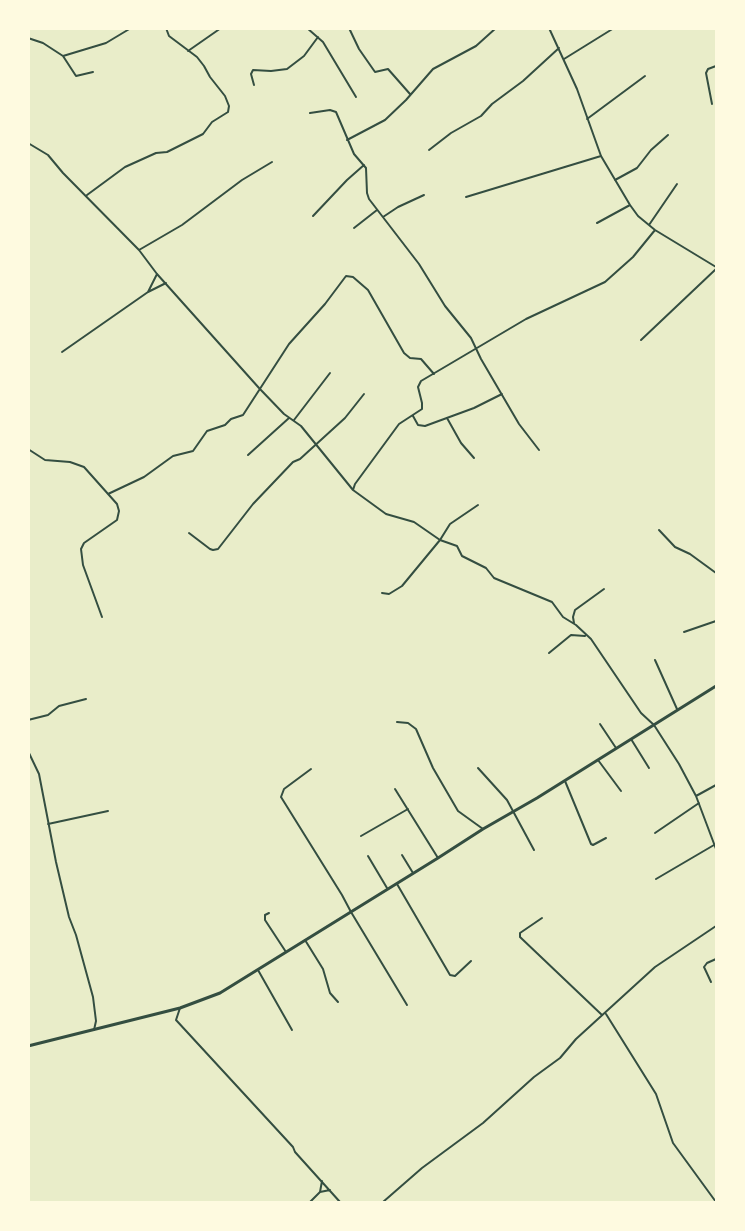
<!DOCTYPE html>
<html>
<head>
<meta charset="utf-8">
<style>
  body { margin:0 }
  #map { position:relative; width:745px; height:1231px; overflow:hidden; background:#e9edc9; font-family:Mulish,sans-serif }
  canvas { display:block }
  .frame { position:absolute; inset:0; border:30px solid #fefae0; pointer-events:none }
</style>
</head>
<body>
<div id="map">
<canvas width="745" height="1231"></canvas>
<div class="frame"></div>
</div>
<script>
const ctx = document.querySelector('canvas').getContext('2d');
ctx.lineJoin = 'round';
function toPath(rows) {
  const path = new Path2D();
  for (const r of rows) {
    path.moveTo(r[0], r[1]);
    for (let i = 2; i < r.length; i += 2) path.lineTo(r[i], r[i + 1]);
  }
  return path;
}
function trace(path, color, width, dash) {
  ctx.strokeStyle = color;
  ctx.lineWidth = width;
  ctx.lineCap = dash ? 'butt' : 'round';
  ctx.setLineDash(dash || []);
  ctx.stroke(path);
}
trace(toPath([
  [307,28,323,42,356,97],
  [349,28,359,49,375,72,388,69,410,94],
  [549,28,577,89,601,156,630,205,638,216,655,230,716,267],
  [716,28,716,30],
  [28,38,43,43,63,56,76,76,93,72],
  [188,51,221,28],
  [63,56,106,43,131,28],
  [564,59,614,28],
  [254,85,251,74,253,70,271,71,287,69,304,56,318,37],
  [712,104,706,73,708,69,716,66],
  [310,113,330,110,336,112,354,154,366,168,367,193,369,199,419,264,445,306,471,338,481,359,519,424,539,450],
  [587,119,645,76],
  [347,140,385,120,406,100,433,69,476,46,496,28],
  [28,143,48,155,63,173,139,250,157,274,259,388,284,414,301,426,353,490,386,514,414,522,440,540,457,546,462,556,486,568,494,578,552,602,563,617,576,625,591,639,641,713,654,725,679,764,696,796,716,849],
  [429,150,451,133,481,116,492,104,523,81,559,48],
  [615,180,637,168,651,150,668,135],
  [87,195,125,167,156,153,167,152,203,134,212,122,228,112,229,106,225,96,210,77,204,66,197,57,169,36,166,28],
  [466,197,601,156],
  [313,216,347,180,364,165],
  [383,217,398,207,424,195],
  [597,223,630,205],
  [649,225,677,184],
  [354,228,377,210],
  [139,250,182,225,242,180,272,162],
  [148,292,157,274],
  [641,340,716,269],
  [62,352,148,292,166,283],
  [413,416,418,425,425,426,474,408,502,394],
  [447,418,461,443,474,458],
  [294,420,330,373],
  [28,449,45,460,70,462,84,467,117,504,119,511,117,520,84,543,81,549,83,565,102,617],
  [248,455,289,418],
  [353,490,355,484,399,424,422,409,422,403,418,387,421,381,526,319,605,282,633,257,655,230],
  [108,494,144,477,173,456,193,451,207,431,225,425,231,419,243,415,289,344,325,304,346,276,353,277,368,290,404,353,410,358,421,359,434,374],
  [659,530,675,547,690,554,716,573],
  [189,533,210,549,213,550,218,549,253,504,293,462,300,459,345,418,364,394],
  [382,593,389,594,402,586,440,540,450,524,478,505],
  [574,623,573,617,575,610,604,589],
  [684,632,716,621],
  [549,653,571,635,585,636],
  [655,660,677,709],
  [28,720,48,715,59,706,86,699],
  [397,722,408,723,416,729,433,768,458,811,483,829],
  [600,724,616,748],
  [631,739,649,768],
  [28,751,39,774,56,862,69,917,76,935,93,997,96,1021,94,1030],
  [598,760,621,791],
  [478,768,507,800,534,850],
  [311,769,284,789,281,797,342,895,351,912,407,1005],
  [565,781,591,844,593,845,606,838],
  [395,789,438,858],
  [696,796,716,785],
  [48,824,108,811],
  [655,833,699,803],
  [361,836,408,809],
  [402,855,413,873],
  [368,856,387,888],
  [656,879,714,845],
  [397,884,450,975,455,976,471,961],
  [269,913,265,915,265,920,286,952],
  [542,918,520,933,520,937,602,1015],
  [305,940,323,969,330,993,338,1002],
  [258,970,292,1030],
  [711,982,704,967,707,963,716,959],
  [180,1008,176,1020,293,1147,295,1152,340,1202],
  [606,1014,656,1094,673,1143,716,1202],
  [716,1019,716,1021],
  [320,1192,322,1181],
  [310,1202,320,1192,330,1190],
  [383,1202,422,1168,483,1123,534,1077,560,1058,576,1039,655,967,716,926]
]), '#344e41', 2);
trace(toPath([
  [28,1046,180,1008,220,993,438,858,483,829,537,798,716,686]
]), '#344e41', 3);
</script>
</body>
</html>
